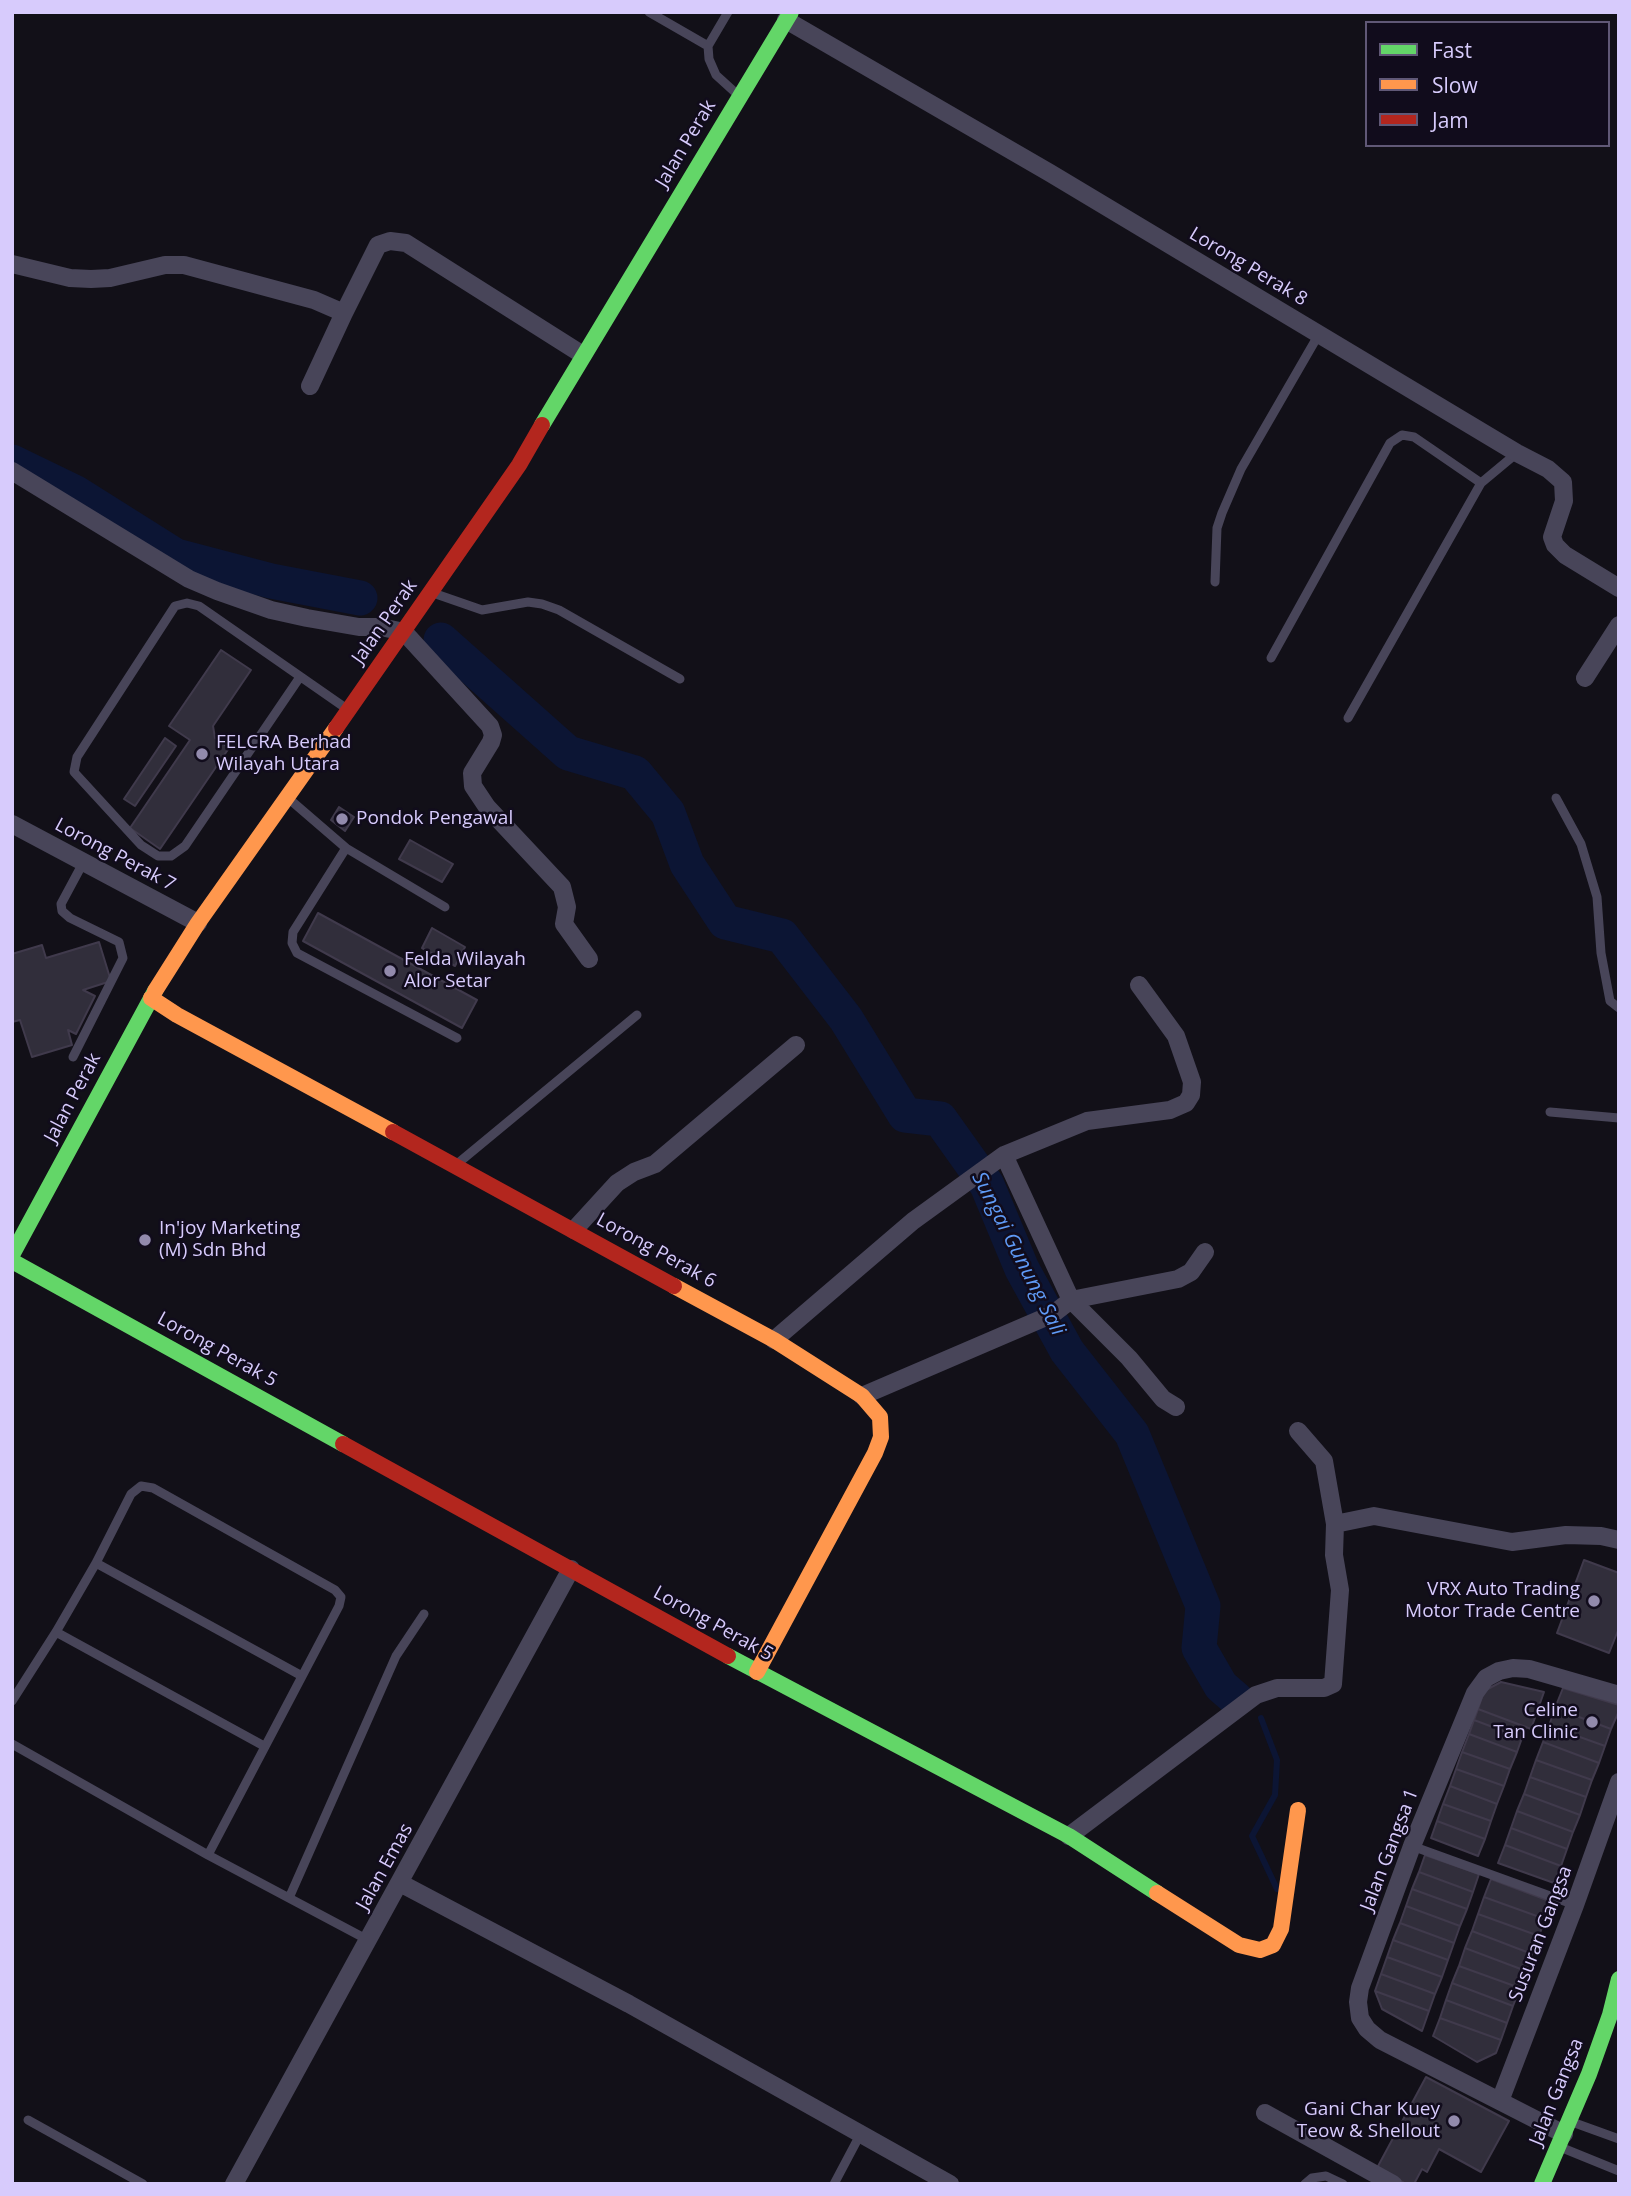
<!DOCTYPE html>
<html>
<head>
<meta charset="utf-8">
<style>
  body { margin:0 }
  #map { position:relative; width:1631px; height:2196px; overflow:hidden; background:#121018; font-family:"Open Sans",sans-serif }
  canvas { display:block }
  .frame { position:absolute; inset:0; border:14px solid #d7cbfc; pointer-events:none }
  .legend { position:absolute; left:1365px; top:21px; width:245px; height:126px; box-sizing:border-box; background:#110c1c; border:2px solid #605876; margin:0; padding:9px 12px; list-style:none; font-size:21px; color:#d7cbfc }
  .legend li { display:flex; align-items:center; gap:14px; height:35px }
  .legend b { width:35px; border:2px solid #605876 }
</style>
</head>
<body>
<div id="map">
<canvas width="1631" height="2196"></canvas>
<div class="frame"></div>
<ul class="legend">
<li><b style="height:9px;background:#63d668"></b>Fast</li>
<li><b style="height:9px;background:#ff974d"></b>Slow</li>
<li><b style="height:9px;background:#b3261e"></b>Jam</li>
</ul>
</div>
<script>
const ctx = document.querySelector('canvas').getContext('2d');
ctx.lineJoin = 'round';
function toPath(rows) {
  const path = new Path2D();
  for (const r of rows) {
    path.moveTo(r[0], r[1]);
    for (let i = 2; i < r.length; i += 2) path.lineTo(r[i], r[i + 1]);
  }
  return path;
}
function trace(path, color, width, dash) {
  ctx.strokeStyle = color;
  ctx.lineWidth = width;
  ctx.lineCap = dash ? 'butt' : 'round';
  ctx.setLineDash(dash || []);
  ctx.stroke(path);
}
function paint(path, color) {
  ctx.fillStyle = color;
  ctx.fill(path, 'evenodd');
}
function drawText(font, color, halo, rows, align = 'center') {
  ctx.font = font + ' "Open Sans",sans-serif';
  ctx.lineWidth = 5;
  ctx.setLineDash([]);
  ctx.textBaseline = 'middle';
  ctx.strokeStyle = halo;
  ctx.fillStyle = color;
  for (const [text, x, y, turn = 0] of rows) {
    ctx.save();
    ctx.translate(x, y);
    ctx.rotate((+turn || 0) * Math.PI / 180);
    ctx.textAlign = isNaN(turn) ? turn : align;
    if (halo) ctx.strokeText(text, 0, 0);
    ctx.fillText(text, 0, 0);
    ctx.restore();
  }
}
trace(toPath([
  [1261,1718,1277,1760,1275,1795,1252,1836,1277,1889]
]), '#0c1534', 6);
trace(toPath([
  [12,462,76,493,176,556,271,581,360,598],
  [441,640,568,753,635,773,668,813,687,864,725,922,782,936,846,1019,905,1115,940,1119,987,1185,1022,1269,1067,1351,1132,1434,1203,1606,1199,1648,1221,1686,1236,1699]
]), '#0c1534', 35);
const building = toPath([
  [221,650,251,670,213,726,215,738,229,748,160,849,130,828,190,740,169,726,221,650],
  [165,738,176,746,135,806,124,799,165,738],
  [339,807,354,817,345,831,331,820,339,807],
  [410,840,453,864,442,882,399,859,410,840],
  [318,913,477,1000,462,1028,303,941,318,913],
  [432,928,465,947,455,966,422,948,432,928],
  [99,942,111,981,83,990,95,996,76,1034,68,1030,72,1045,32,1057,20,1020,12,1022,12,954,42,945,46,958,99,942],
  [1584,1560,1619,1573,1619,1628,1609,1653,1557,1633,1584,1560],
  [1501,1682,1544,1692,1531,1729,1478,1709,1484,1691,1501,1682],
  [1563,1688,1619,1705,1619,1711,1611,1729,1555,1708,1563,1688],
  [1555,1708,1611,1729,1605,1746,1549,1726,1555,1708],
  [1478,1709,1526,1727,1522,1738,1474,1720,1478,1709],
  [1474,1720,1522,1738,1517,1752,1469,1734,1474,1720],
  [1549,1726,1605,1746,1599,1763,1543,1742,1549,1726],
  [1469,1734,1517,1752,1510,1769,1462,1752,1469,1734],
  [1543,1742,1599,1763,1592,1780,1536,1760,1543,1742],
  [1462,1752,1510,1769,1504,1786,1456,1769,1462,1752],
  [1536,1760,1592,1780,1586,1797,1530,1777,1536,1760],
  [1456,1769,1504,1786,1497,1804,1450,1786,1456,1769],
  [1530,1777,1586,1797,1580,1815,1524,1794,1530,1777],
  [1450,1786,1497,1804,1491,1821,1443,1804,1450,1786],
  [1524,1794,1580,1815,1573,1832,1517,1811,1524,1794],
  [1443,1804,1491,1821,1485,1839,1437,1821,1443,1804],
  [1517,1811,1573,1832,1567,1849,1511,1828,1517,1811],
  [1437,1821,1485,1839,1478,1856,1431,1838,1437,1821],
  [1511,1828,1567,1849,1561,1866,1505,1845,1511,1828],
  [1505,1845,1561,1866,1554,1883,1498,1863,1505,1845],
  [1425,1855,1479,1874,1473,1892,1419,1872,1425,1855],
  [1419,1872,1473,1892,1467,1909,1412,1889,1419,1872],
  [1491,1879,1552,1902,1545,1919,1484,1897,1491,1879],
  [1412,1889,1467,1909,1460,1926,1406,1906,1412,1889],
  [1484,1897,1545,1919,1539,1936,1478,1914,1484,1897],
  [1406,1906,1460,1926,1454,1943,1400,1923,1406,1906],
  [1478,1914,1539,1936,1532,1954,1472,1931,1478,1914],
  [1400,1923,1454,1943,1448,1960,1393,1940,1400,1923],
  [1472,1931,1532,1954,1526,1971,1465,1948,1472,1931],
  [1393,1940,1448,1960,1442,1977,1387,1957,1393,1940],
  [1465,1948,1526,1971,1520,1988,1459,1966,1465,1948],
  [1387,1957,1442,1977,1435,1994,1381,1974,1387,1957],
  [1459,1966,1520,1988,1513,2006,1452,1983,1459,1966],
  [1381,1974,1435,1994,1429,2011,1375,1991,1381,1974],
  [1452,1983,1513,2006,1507,2023,1446,2000,1452,1983],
  [1375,1991,1429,2011,1422,2031,1382,2009,1375,1991],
  [1446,2000,1507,2023,1501,2040,1440,2018,1446,2000],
  [1440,2018,1501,2040,1496,2053,1477,2062,1433,2036,1440,2018],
  [1426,2077,1509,2121,1481,2172,1439,2149,1427,2172,1422,2169,1414,2184,1406,2184,1377,2168,1426,2077]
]);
paint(building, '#312e3b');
trace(building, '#403a4c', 2);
trace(toPath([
  [649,12,708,46],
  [728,12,708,46,709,59,716,75,738,95],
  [1215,582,1217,528,1222,513,1241,469,1319,334],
  [433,593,482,610,528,602,542,604,559,610,680,679],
  [1271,658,1390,443,1402,435,1414,437,1481,483],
  [300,677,185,846,171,856,158,856,141,845,74,772,77,757,175,606,187,603,199,606,347,709],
  [1348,718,1481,483,1517,453],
  [288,798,346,848,293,932,292,943,297,953,457,1038],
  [1556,798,1581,844,1597,897,1601,953,1610,1001,1619,1008],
  [346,848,445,907],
  [73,1057,123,958,119,942,70,918,62,911,61,904,83,863],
  [1550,1112,1619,1118],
  [457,1164,637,1015],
  [96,1563,302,1676],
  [56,1632,264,1746],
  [12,1701,56,1632,96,1563,131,1494,141,1486,153,1488,335,1590,341,1597,339,1606,208,1855],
  [12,1744,208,1855,368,1940],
  [1412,1846,1575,1905],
  [289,1898,396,1656,424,1614],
  [28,2120,143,2184],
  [1572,2122,1619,2139],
  [1560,2147,1619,2171],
  [834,2184,861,2133],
  [1305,2184,1312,2178,1326,2176,1343,2184]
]), '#484559', 9);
trace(toPath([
  [786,20,1050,173,1517,453,1548,469,1563,482,1564,501,1552,537,1555,545,1565,555,1619,588],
  [12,264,70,278,91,279,110,278,165,265,184,265,314,300,344,313,378,245,390,241,406,243,583,355],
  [310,386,344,313],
  [12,471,189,579,217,591,271,610,307,618,359,627,381,627,404,632,490,726,493,735,491,742,472,773,473,786,487,807,562,887,567,907,564,924,589,959],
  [1585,678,1619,625],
  [12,824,198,923],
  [1004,1155,1071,1300,1129,1358,1163,1399,1176,1407],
  [574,1230,617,1183,634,1172,655,1164,796,1045],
  [774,1340,913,1221,1004,1155,1087,1121,1170,1110,1186,1103,1191,1095,1192,1082,1176,1036,1139,985],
  [862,1396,1053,1314,1071,1300,1178,1279,1191,1272,1205,1252],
  [1298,1431,1324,1461,1335,1524],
  [1069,1836,1256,1695,1277,1688,1324,1688,1333,1684,1340,1590,1334,1555,1335,1524,1374,1516,1512,1542,1566,1535,1601,1536,1619,1540],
  [400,1883,629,2004,950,2184],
  [1500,2101,1575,1905,1619,1782],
  [1265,2113,1393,2184],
  [1564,2134,1380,2040,1367,2029,1360,2018,1358,2002,1360,1988,1412,1846,1475,1693,1486,1678,1499,1671,1513,1668,1529,1669,1619,1695],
  [234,2184,571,1569]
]), '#484559', 18);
trace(toPath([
  [542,425,791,12],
  [12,1255,155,991],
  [12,1261,343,1444],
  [728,1656,1069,1836,1157,1893],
  [1542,2184,1589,2074,1610,2015,1619,1979]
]), '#63d668', 16);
trace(toPath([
  [155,991,198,923,336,728],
  [151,998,177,1015,393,1132],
  [674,1286,774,1340,862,1396,880,1417,881,1437,875,1453,757,1672],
  [1157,1893,1239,1945,1260,1950,1273,1945,1281,1929,1298,1810]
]), '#ff974d', 16);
trace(toPath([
  [336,728,519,465,542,425],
  [393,1132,674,1286],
  [343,1444,728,1656]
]), '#b3261e', 16);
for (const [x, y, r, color] of [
  [202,754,7,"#928aac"],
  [342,819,7,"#928aac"],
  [390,971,7,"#928aac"],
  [145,1240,7,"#928aac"],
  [1594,1601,7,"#928aac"],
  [1592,1722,7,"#928aac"],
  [1454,2121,7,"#928aac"]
]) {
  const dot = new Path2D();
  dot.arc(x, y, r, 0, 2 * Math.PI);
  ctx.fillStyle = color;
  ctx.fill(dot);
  trace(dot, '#110c1c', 2.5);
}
drawText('19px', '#d7cbfc', '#110c1c', [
  ["Jalan Perak",686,144,-59],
  ["Lorong Perak 8",1248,267,31],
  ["Jalan Perak",385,622,-55],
  ["Lorong Perak 7",115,855,28],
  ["Jalan Perak",73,1098,-62],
  ["Lorong Perak 6",656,1251,29],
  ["Lorong Perak 5",217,1350,29],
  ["Lorong Perak 5",713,1624,29],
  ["Jalan Gangsa 1",1390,1850,-69],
  ["Jalan Emas",385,1867,-61],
  ["Susuran Gangsa",1541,1934,-69],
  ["Jalan Gangsa",1557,2092,-68]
]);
drawText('19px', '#d7cbfc', '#110c1c', [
  ["FELCRA Berhad",216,743],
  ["Wilayah Utara",216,765],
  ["Pondok Pengawal",356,819],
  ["Felda Wilayah",404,960],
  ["Alor Setar",404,982],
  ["In'joy Marketing",159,1229],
  ["(M) Sdn Bhd",159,1251],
  ["VRX Auto Trading",1580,1590,"right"],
  ["Motor Trade Centre",1580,1612,"right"],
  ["Celine",1578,1711,"right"],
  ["Tan Clinic",1578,1733,"right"],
  ["Gani Char Kuey",1440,2110,"right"],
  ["Teow & Shellout",1440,2132,"right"]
], 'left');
drawText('italic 21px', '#5f9af6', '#110c1c', [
  ["Sungai Gunung Sali",1018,1254,63]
]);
</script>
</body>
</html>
